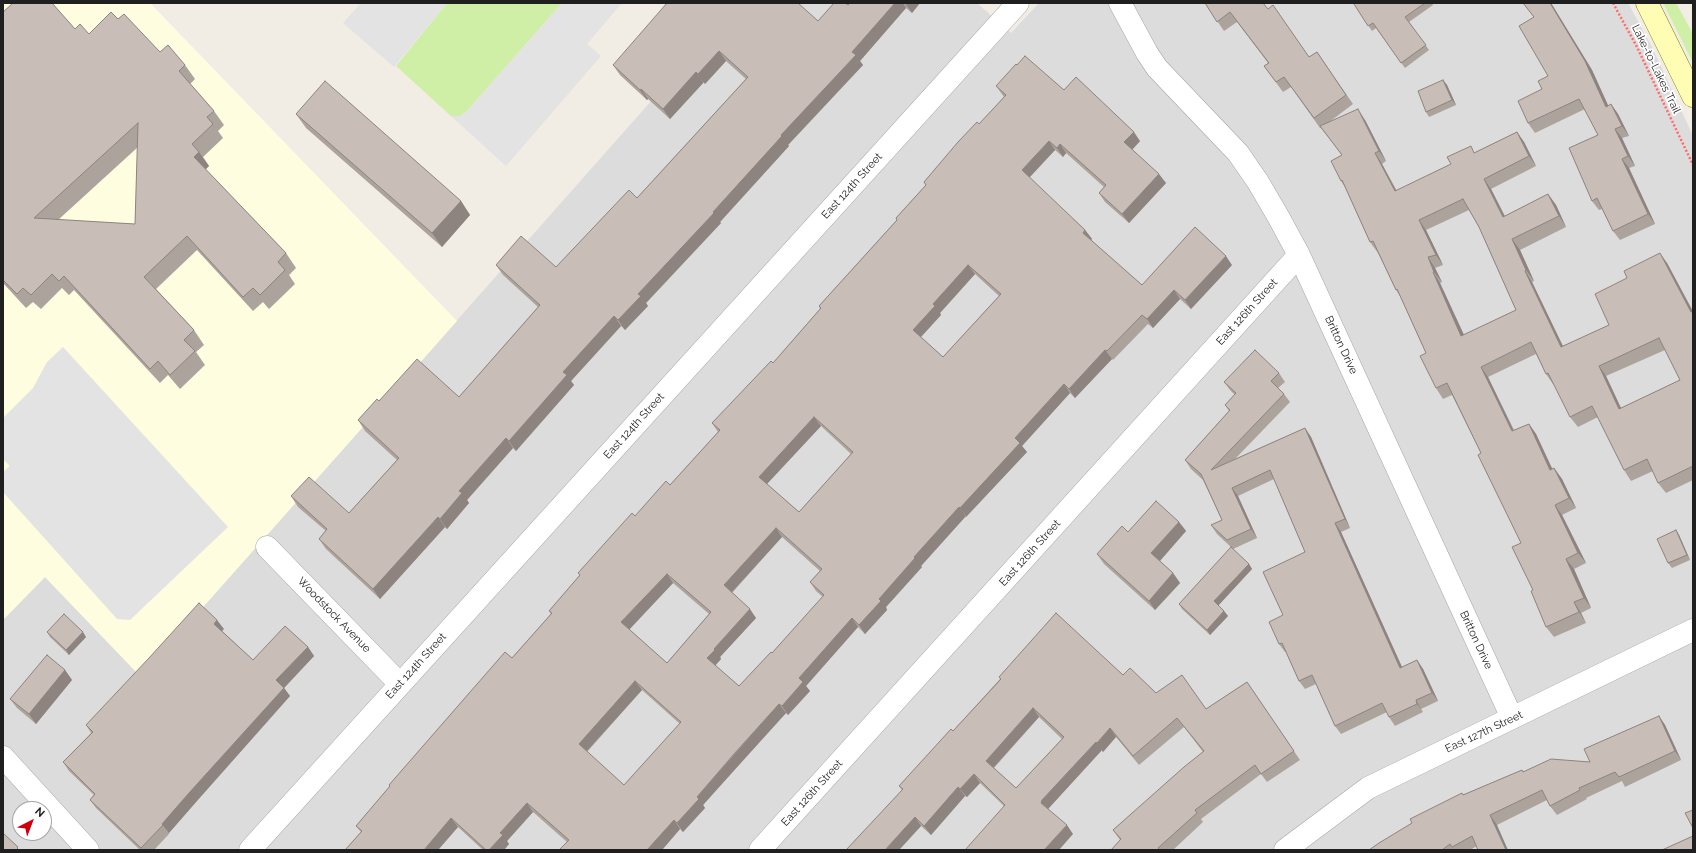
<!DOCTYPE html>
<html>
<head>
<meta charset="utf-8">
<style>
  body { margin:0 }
  #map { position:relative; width:1696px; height:853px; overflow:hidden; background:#f1ece4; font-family:Raleway,sans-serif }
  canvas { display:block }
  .frame { position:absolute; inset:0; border:4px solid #1f1f1f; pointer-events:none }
  .north { position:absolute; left:12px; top:801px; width:40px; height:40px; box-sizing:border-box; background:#fff; border:1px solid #a5a5a5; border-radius:50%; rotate:42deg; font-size:11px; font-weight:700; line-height:16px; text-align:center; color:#1f1f1f }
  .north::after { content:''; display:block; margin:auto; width:14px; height:18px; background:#ce0010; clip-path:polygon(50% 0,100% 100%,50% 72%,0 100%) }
</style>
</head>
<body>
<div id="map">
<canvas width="1696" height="853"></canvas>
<div class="frame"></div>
<div class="north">N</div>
</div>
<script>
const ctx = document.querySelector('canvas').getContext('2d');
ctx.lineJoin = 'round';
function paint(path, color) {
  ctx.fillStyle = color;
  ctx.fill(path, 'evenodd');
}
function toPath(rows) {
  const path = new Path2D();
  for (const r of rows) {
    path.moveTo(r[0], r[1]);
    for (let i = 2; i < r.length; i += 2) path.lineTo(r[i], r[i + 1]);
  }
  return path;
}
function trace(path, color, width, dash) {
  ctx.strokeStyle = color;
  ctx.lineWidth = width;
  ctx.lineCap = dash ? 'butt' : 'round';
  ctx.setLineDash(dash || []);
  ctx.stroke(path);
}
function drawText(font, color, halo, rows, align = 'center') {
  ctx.font = font + ' Raleway,sans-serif';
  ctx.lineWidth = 3.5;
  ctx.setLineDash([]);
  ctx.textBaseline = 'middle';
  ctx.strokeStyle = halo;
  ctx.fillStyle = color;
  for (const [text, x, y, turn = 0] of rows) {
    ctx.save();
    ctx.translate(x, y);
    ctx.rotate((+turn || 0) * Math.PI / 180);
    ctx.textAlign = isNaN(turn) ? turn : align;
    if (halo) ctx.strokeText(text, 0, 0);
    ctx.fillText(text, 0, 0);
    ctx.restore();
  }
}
paint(toPath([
  [738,3,977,3,1011,33,1039,3,1628,3,1652,47,1693,136,1693,850,3,850,3,620,45,577,141,677],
  [20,809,44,809,44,833,20,833]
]), '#dddcdc');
paint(toPath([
  [3,3,150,3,457,321,141,677,45,577,3,620]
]), '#fffddf');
paint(toPath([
  [447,3,562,3,466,112,460,116,451,116,396,66],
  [1663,3,1676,3,1693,34,1693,63]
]), '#cfefa6');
paint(toPath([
  [361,3,447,3,394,67,343,23],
  [562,3,622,3,587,44,601,56,506,166,451,116,460,116,466,112],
  [63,347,228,527,130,620,117,619,3,492,3,472,10,466,3,459,3,418,33,388,47,362]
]), '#e3e3e3');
const minor = toPath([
  [1120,3,1147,53,1157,68,1238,153,1258,182,1279,218,1299,255,1512,718],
  [267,547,400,684],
  [3,757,88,850],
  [250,850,1018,3],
  [760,850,1299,255],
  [1285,850,1368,788,1693,630]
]);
const secondary = toPath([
  [1647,3,1693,96]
]);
trace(minor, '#a6a6a6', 23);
trace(secondary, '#787c00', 23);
trace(toPath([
  [1613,3,1637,47,1693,165]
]), '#ff6b67', 2.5, [2, 2]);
trace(minor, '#fff', 22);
trace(secondary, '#fffdb4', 22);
paint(toPath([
  [850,3,920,3,912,13,906,8,860,61,863,65,788,145,789,146,720,222,721,223,646,303,648,306,625,330,621,326,571,381,574,385,516,451,513,448,467,500,469,503,447,529,445,527,380,599,326,549,319,539,326,531,298,507,291,496,349,513,397,460,365,431,358,420,379,401,459,397,538,307,503,275,496,265,556,267,637,198,746,79,726,61,705,84,704,82,670,119,648,99,647,100,620,75,613,65,818,21,848,5],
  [1205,3,1268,9,1309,57,1317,52,1353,104,1328,123,1365,120,1386,161,1382,164,1397,191,1517,132,1524,142,1536,166,1491,189,1505,216,1548,194,1556,205,1566,227,1520,250,1534,281,1532,282,1563,346,1609,325,1667,263,1693,311,1693,480,1666,493,1658,483,1653,471,1631,481,1624,470,1598,417,1578,427,1570,417,1554,384,1553,384,1546,374,1536,354,1488,377,1514,430,1529,424,1536,434,1552,469,1554,468,1562,479,1576,508,1562,515,1586,563,1574,569,1591,608,1581,613,1586,623,1554,637,1546,627,1533,590,1521,543,1481,453,1452,395,1443,399,1436,388,1426,353,1400,296,1396,290,1378,253,1370,242,1345,187,1341,181,1342,155,1321,128,1320,128,1291,87,1283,92,1264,66,1268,63,1237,22,1224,31],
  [1469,210,1479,227,1516,310,1464,335,1440,283,1442,282,1435,268,1443,265,1426,230],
  [1665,350,1680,380,1621,408,1606,376],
  [1355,3,1432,3,1433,5,1409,22,1429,50,1405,68,1376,28,1372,31,1354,4],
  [1523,3,1551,3,1592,70,1608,106,1611,104,1618,114,1629,136,1622,138,1635,166,1629,168,1655,224,1620,240,1613,231,1602,209,1599,210,1592,201,1598,135,1585,109,1535,133,1528,123,1548,76,1534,17],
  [3,12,75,29,89,34,118,19,160,52,185,65,195,79,190,84,214,111,224,125,218,131,223,138,203,157,209,166,205,169,286,253,296,268,289,275,295,284,269,309,263,302,253,311,197,250,156,289,194,330,204,345,196,352,205,365,180,389,168,375,160,383,74,290,69,295,62,288,41,309,33,302,26,308,3,283],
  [138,147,135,224,58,220],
  [1443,80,1447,85,1456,105,1429,117,1426,112],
  [996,86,1064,90,1140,141,1132,150,1166,183,1129,223,1105,202,1099,193,1104,187,1066,153,1063,157,1055,150,1029,178,1085,230,1092,239,1091,240,1142,285,1232,265,1191,309,1180,299,1153,328,1148,324,1113,360,1112,359,1075,398,1070,393,1022,446,1027,452,966,517,966,516,921,566,922,567,886,607,887,610,865,634,858,627,806,686,810,691,788,715,786,713,740,763,703,805,705,808,683,832,680,829,662,850,559,850,567,842,533,812,507,841,509,844,504,850,483,850,458,827,438,850,345,850,361,832,356,826,390,787,389,785,512,658,551,614,549,611,580,575,578,573,635,516,670,485,718,432,712,423,773,363,820,309,819,306,897,220,896,218,926,185,924,182,979,124,1004,97],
  [975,274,999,296,943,357,921,337,941,315,940,313],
  [821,426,851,454,799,512,767,484],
  [782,537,820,571,810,582,816,591,823,597,772,653,739,686,715,665,721,659,720,657,756,618,732,593],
  [673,583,709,614,667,663,629,629],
  [642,690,680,724,624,785,587,752],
  [296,114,461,201,470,215,442,247,306,128],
  [1279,373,1285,382,1278,388,1284,394,1290,402,1235,459,1305,428,1311,437,1350,528,1341,532,1402,667,1417,660,1423,669,1438,701,1421,709,1423,712,1395,726,1389,717,1387,712,1341,734,1335,726,1316,684,1305,689,1299,681,1286,652,1285,652,1279,644,1283,615,1305,552,1274,479,1238,496,1257,538,1233,549,1217,534,1211,525,1222,520,1203,480,1191,469,1185,460,1229,411,1225,405,1235,395,1230,390,1224,382],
  [1179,522,1186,531,1160,561,1173,573,1180,583,1155,610,1104,564,1097,554,1128,532],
  [1676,530,1679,535,1690,560,1672,568,1668,563],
  [1249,564,1252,569,1218,605,1224,611,1228,616,1210,635,1182,609,1179,604],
  [224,629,222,631,253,660,308,647,314,656,284,688,290,696,196,802,169,833,169,834,154,850,140,850,96,808,90,800,94,795,69,771,63,762,91,733,86,725],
  [47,632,86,637,69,655,50,637],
  [65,670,72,680,36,724,17,708,10,699],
  [1123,675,1156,693,1206,709,1247,682,1300,760,1267,782,1261,774,1201,819,1203,822,1173,850,1111,850,1120,840,1113,830,1203,752,1184,727,1139,765,1116,737,1103,752,1102,750,1048,809,1073,834,1004,806,980,783,967,797,965,796,931,835,921,826,899,850,902,790,899,786,953,731,1000,679,999,677],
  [1039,717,1062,739,1016,788,994,768],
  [1659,716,1665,725,1681,760,1625,787,1622,781,1586,798,1587,799,1557,815,1550,806,1547,800,1497,825,1477,846,1470,850,1369,850,1463,795,1522,770,1524,772,1590,762]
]), '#ada39d');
paint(toPath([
  [895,3,903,3,906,8,860,61,863,65,788,145,789,146,720,222,721,223,646,303,648,306,625,330,618,320,638,294,713,212,781,135,852,52],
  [905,3,920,3,912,13],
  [1550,3,1551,3,1592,70,1613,116,1606,107],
  [719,51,726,61,705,84,698,74],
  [696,72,704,82,670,119,663,109],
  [1443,80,1447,85,1456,105,1452,100],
  [641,89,648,99,647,100,640,90],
  [1611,104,1618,114,1629,136,1622,126],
  [1358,109,1365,120,1386,161,1379,151],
  [1615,129,1622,138,1635,166,1628,156],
  [1134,132,1140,141,1131,151,1124,142],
  [1517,132,1524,142,1536,166,1529,156],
  [1049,141,1055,150,1028,179,1022,170],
  [1060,144,1066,153,1063,157,1057,148],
  [199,152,209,166,204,171,194,157],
  [1375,153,1382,164,1402,202,1395,191],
  [1622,159,1629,168,1655,224,1648,214],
  [1159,174,1166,183,1129,223,1122,214],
  [1484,179,1491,189,1510,227,1503,217],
  [1548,194,1556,205,1566,227,1559,216],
  [461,201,470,215,442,247,432,233],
  [1419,220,1426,230,1443,265,1436,255],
  [1085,230,1092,239,1089,242,1083,233],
  [1512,239,1520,250,1534,281,1526,270],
  [1660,253,1667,263,1693,312,1691,312],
  [1226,256,1232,265,1191,309,1185,300],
  [1428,257,1435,268,1442,282,1434,272],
  [968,265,975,274,940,313,941,315,919,339,913,330,933,304],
  [1525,271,1532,282,1568,357,1561,347],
  [1433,272,1440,283,1469,346,1461,336],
  [1174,290,1180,299,1153,328,1147,319],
  [614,316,621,326,571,381,574,385,516,451,509,441,563,372],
  [1105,350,1112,359,1075,398,1069,389],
  [1599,366,1606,376,1626,419,1619,409],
  [1481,367,1488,377,1519,442,1512,431],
  [1064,384,1070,393,1022,446,1027,452,966,517,960,508,1015,438],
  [814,417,821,426,765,486,759,477],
  [1529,424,1536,434,1558,481,1550,470],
  [1305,428,1311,437,1350,528,1345,519],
  [506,438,513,448,467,500,469,503,447,529,440,519,459,491],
  [1554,468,1562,479,1576,508,1569,498],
  [1232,488,1238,496,1257,538,1251,529],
  [1555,505,1562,515,1586,563,1578,553],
  [959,507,966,516,921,566,922,567,886,607,887,610,865,634,859,625,879,599,914,557],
  [438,517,445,527,380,599,373,589],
  [1179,522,1186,531,1158,563,1151,553],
  [1335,523,1341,532,1406,676,1400,668],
  [776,528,782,537,730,594,724,585],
  [1676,530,1679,535,1690,560,1687,555],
  [1566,559,1574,569,1591,608,1584,598],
  [1249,564,1252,569,1218,606,1214,601],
  [1173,573,1180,583,1155,610,1149,601],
  [667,574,673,583,628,631,621,622],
  [1574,602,1581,613,1586,623,1579,612],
  [750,609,756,618,720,657,721,659,714,667,707,658,714,649],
  [1224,611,1228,616,1210,635,1207,630],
  [852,618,858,627,806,686,810,691,788,715,782,706,799,678],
  [217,620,224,629,220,633,214,624],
  [83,632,86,637,69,655,66,650],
  [308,647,314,656,284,688,290,696,196,802,169,833,162,824,276,680],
  [1417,660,1423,669,1438,701,1432,693],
  [65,670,72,680,36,724,29,714],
  [635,681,642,690,585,753,579,744],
  [1416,700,1421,709,1423,712,1417,704],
  [779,704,786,713,703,805,705,808,683,832,677,823,697,797],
  [1033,708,1039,717,992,769,986,761],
  [1659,716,1665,725,1681,760,1675,751],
  [1110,728,1116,737,1103,752,1097,743],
  [1096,742,1102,750,1048,809,1041,803,1042,800],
  [974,774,980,783,967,797,960,789],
  [958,787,965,796,931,835,924,826],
  [527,803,533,812,507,841,509,844,504,850,489,850,500,833],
  [1490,815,1497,825,1508,850,1506,850],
  [915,817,921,826,899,850,885,850],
  [451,818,458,827,438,850,424,850],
  [674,820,680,829,662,850,647,850],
  [1067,825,1073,834,1059,850,1044,850]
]), '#8d8480');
const building = toPath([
  [13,3,52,3,75,29,80,24,89,34,111,12,118,19,124,14,160,52,168,45,185,65,179,71,214,111,207,117,213,124,192,144,199,152,194,157,286,253,278,262,285,270,260,295,253,288,243,297,187,236,144,277,194,330,184,340,195,351,170,375,158,361,150,369,64,276,59,281,52,274,31,295,23,288,17,294,3,280,3,12,13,3],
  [138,123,135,224,34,218,138,123],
  [667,3,798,3,818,21,834,3,845,3,848,5,850,3,895,3,852,52,856,55,781,135,782,136,713,212,714,213,638,294,641,296,618,320,614,316,563,372,567,375,509,441,506,438,459,491,462,493,440,519,438,517,373,589,319,539,327,529,291,496,309,477,349,513,399,458,358,420,377,399,379,401,417,359,459,397,540,305,496,265,521,236,556,267,629,190,637,198,748,77,719,51,698,74,696,72,663,109,641,89,640,90,613,65,667,3],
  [1205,3,1263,3,1268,9,1273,5,1309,57,1317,52,1346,95,1314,118,1284,77,1276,82,1264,66,1269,63,1230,12,1217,22,1205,3],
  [1355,3,1425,3,1405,17,1426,45,1401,63,1373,23,1368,26,1354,4,1355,3],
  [1523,3,1550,3,1585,61,1606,107,1611,104,1622,126,1615,129,1628,156,1622,159,1648,214,1613,231,1597,198,1592,201,1569,148,1598,135,1579,99,1528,123,1518,101,1542,89,1538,81,1548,76,1519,26,1534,17,1523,3],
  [1025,56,1064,90,1076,77,1134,132,1124,142,1159,174,1122,214,1099,193,1106,185,1060,144,1057,148,1049,141,1022,170,1085,230,1083,233,1142,285,1195,227,1226,256,1185,300,1174,290,1147,319,1142,315,1107,351,1105,350,1069,389,1064,384,1015,438,1020,443,960,508,959,507,914,557,915,558,879,599,881,601,859,625,852,618,799,678,803,682,782,706,779,704,734,754,697,797,699,799,677,823,674,820,647,850,559,850,569,840,527,803,500,833,503,835,489,850,486,850,451,818,424,850,345,850,362,831,356,826,390,786,389,785,505,652,512,658,552,613,549,611,580,575,578,573,632,513,635,516,666,481,670,485,720,430,712,423,771,361,773,363,821,308,819,306,897,220,896,218,926,185,924,182,958,142,977,122,979,124,1006,95,996,86,1016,64,1017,65,1025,56],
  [968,265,1001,294,943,357,913,330,935,306,933,304,968,265],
  [814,417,853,452,799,512,759,477,814,417],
  [776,528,822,569,810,582,824,595,772,653,771,652,739,686,707,658,715,650,714,649,750,609,724,585,776,528],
  [667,574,711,612,667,663,621,622,667,574],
  [635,681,681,722,624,785,579,744,635,681],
  [1443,80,1452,100,1426,112,1418,91,1443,80],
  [325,81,461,201,432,233,296,114,325,81],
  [1358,109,1379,151,1375,153,1395,191,1451,164,1447,157,1471,146,1474,153,1517,132,1529,156,1484,179,1503,217,1548,194,1559,216,1512,239,1526,270,1525,271,1561,347,1609,325,1595,294,1627,278,1624,271,1660,253,1691,312,1693,311,1693,466,1658,483,1647,459,1624,470,1592,406,1570,417,1548,373,1546,374,1531,342,1481,367,1512,431,1529,424,1550,470,1554,468,1569,498,1555,505,1578,553,1566,559,1584,598,1574,602,1579,612,1546,627,1531,591,1533,590,1512,547,1521,543,1478,455,1481,453,1447,383,1436,388,1420,356,1426,353,1397,289,1396,290,1373,241,1370,242,1342,180,1341,181,1331,161,1342,155,1320,126,1358,109],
  [1463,199,1479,227,1516,310,1461,336,1433,272,1434,272,1428,257,1436,255,1419,220,1463,199],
  [1659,338,1680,380,1619,409,1599,366,1659,338],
  [1255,350,1279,373,1271,381,1284,394,1211,470,1305,428,1345,519,1335,523,1400,668,1417,660,1432,693,1416,700,1417,704,1389,717,1382,703,1335,726,1312,675,1299,681,1282,643,1279,644,1269,622,1283,615,1263,572,1305,552,1270,470,1232,488,1251,529,1227,540,1211,525,1222,520,1201,474,1185,460,1230,410,1225,405,1236,393,1224,382,1255,350],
  [1156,501,1179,522,1151,553,1173,573,1149,601,1097,554,1122,526,1128,532,1156,501],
  [1676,530,1687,555,1668,563,1657,539,1676,530],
  [1231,547,1249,564,1214,601,1224,611,1207,630,1179,604,1231,547],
  [199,603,217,620,214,624,253,660,285,626,308,647,276,680,284,688,189,793,162,824,163,825,141,848,90,800,95,794,63,762,93,732,86,725,149,658,199,603],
  [1056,613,1123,675,1130,668,1156,693,1182,675,1206,709,1247,682,1294,751,1261,774,1255,765,1195,810,1197,813,1158,848,1160,850,1111,850,1121,839,1113,830,1184,767,1204,751,1177,718,1133,756,1110,728,1097,743,1096,742,1042,800,1041,803,1067,825,1044,850,965,850,1005,805,974,774,960,789,958,787,924,826,915,817,885,850,846,850,903,789,899,786,951,729,953,731,1001,679,999,677,1056,613],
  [1033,708,1064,737,1016,788,986,761,1033,708],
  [64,614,83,632,66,650,47,632,64,614],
  [47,655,65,670,29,714,10,699,47,655],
  [1659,716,1675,751,1619,777,1615,772,1579,788,1580,790,1550,806,1542,790,1490,815,1506,850,1478,850,1472,836,1452,847,1450,844,1442,850,1369,850,1379,843,1412,823,1410,819,1462,793,1463,795,1522,770,1523,772,1551,759,1590,762,1584,749,1659,716],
  [1693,810,1693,828,1685,813,1693,810],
  [3,833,18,847,17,848,19,850,3,850,3,833],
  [1693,836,1693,850,1662,850,1693,836]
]);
paint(building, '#c9bdb7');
trace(building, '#8d8480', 1);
drawText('11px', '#1f1f1f', '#fff', [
  ["Lake-to-Lakes Trail",1656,69,64],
  ["East 124th Street",852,186,-48],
  ["East 126th Street",1247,312,-48],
  ["Britton Drive",1341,345,65],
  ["East 124th Street",634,426,-48],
  ["East 126th Street",1030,553,-48],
  ["Woodstock Avenue",334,615,46],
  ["Britton Drive",1476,640,65],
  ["East 124th Street",416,666,-48],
  ["East 127th Street",1484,732,-25],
  ["East 126th Street",812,793,-48]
]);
</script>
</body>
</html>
